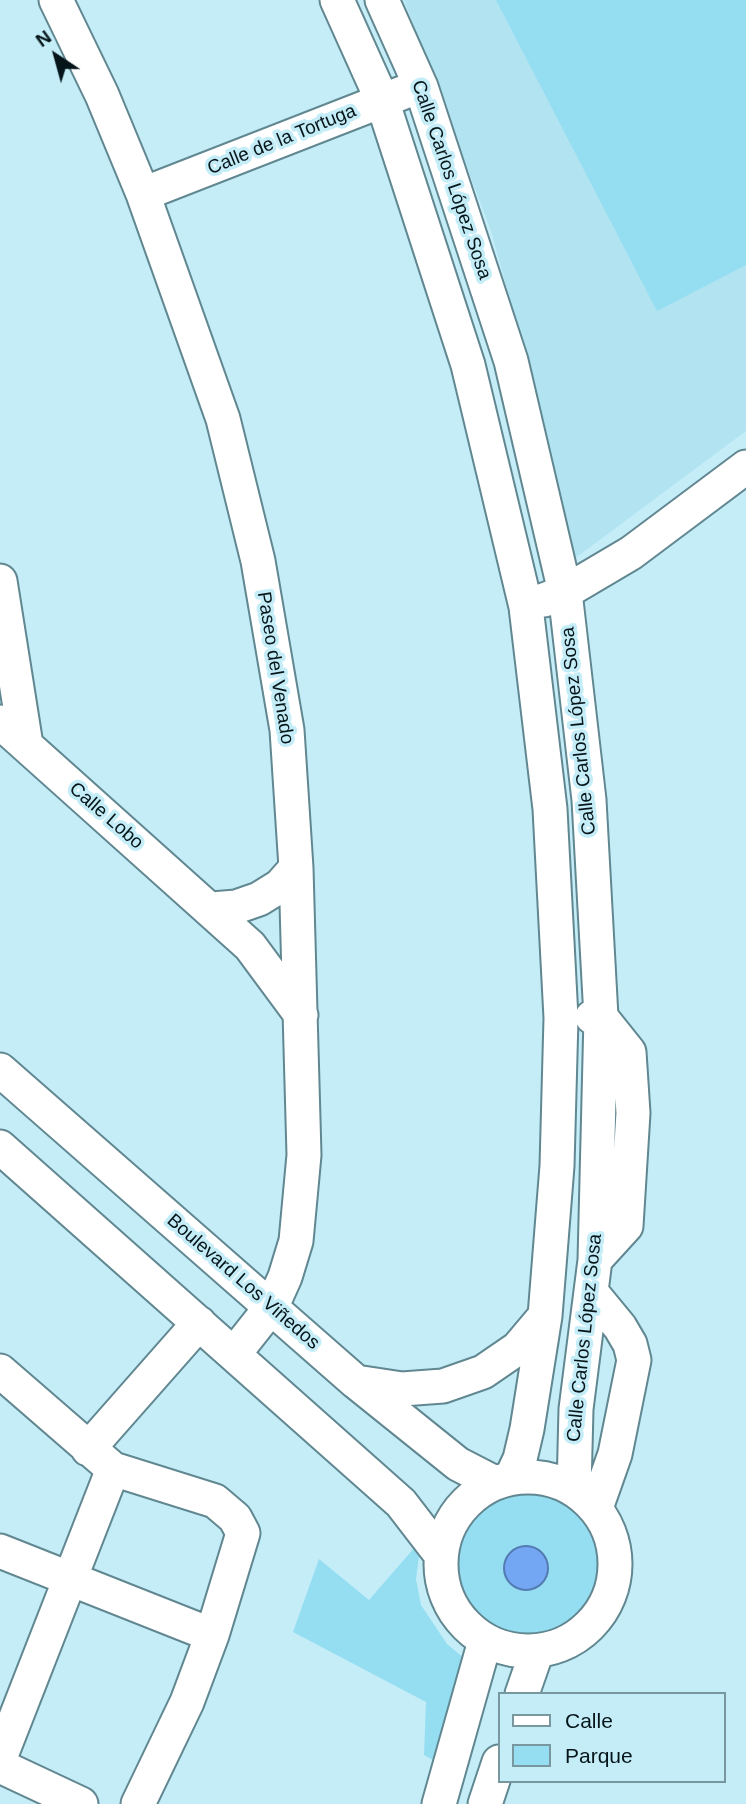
<!DOCTYPE html>
<html>
<head>
<meta charset="utf-8">
<style>
  body { margin:0 }
  #map { position:relative; width:746px; height:1804px; overflow:hidden; background:#c4edf8; font-family:Helvetica,sans-serif }
  canvas { display:block }
  .legend { position:absolute; left:498px; top:1692px; width:228px; height:91px; box-sizing:border-box; background:#c4edf8; border:2px solid #78979f; margin:0; padding:9px 12px; list-style:none; font-size:21px; color:#061519 }
  .legend li { display:flex; align-items:center; gap:14px; height:35px }
  .legend b { width:35px; border:2px solid #78979f }
  .north { position:absolute; left:21px; top:21px; width:70px; height:70px; -webkit-text-stroke:5px #c4edf8; paint-order:stroke; rotate:324deg; font-size:19px; font-weight:700; line-height:28px; text-align:center; color:#061519 }
  .north::after { content:''; display:block; margin:auto; width:24px; height:32px; background:#061519; clip-path:polygon(50% 0,100% 100%,50% 72%,0 100%) }
</style>
</head>
<body>
<div id="map">
<canvas width="746" height="1804"></canvas>
<ul class="legend">
<li><b style="height:9px;background:#fff"></b>Calle</li>
<li><b style="height:19px;background:#95def1"></b>Parque</li>
</ul>
<div class="north">N</div>
</div>
<script>
const ctx = document.querySelector('canvas').getContext('2d');
ctx.lineJoin = 'round';
function paint(path, color) {
  ctx.fillStyle = color;
  ctx.fill(path, 'evenodd');
}
function toPath(rows) {
  const path = new Path2D();
  for (const r of rows) {
    if (r.length === 3) {
      path.moveTo(r[0] + r[2], r[1]);
      path.arc(r[0], r[1], r[2], 0, 2 * Math.PI);
      continue;
    }
    path.moveTo(r[0], r[1]);
    for (let i = 2; i < r.length; i += 2) path.lineTo(r[i], r[i + 1]);
  }
  return path;
}
function trace(path, color, width, dash) {
  ctx.strokeStyle = color;
  ctx.lineWidth = width;
  ctx.lineCap = dash ? 'butt' : 'round';
  ctx.setLineDash(dash || []);
  ctx.stroke(path);
}
function drawText(font, color, halo, rows, align = 'center') {
  ctx.font = font + ' Helvetica,sans-serif';
  ctx.lineWidth = 7;
  ctx.setLineDash([]);
  ctx.textBaseline = 'middle';
  ctx.strokeStyle = halo;
  ctx.fillStyle = color;
  for (const [text, x, y, turn = 0] of rows) {
    ctx.save();
    ctx.translate(x, y);
    ctx.rotate((+turn || 0) * Math.PI / 180);
    ctx.textAlign = isNaN(turn) ? turn : align;
    if (halo) ctx.strokeText(text, 0, 0);
    ctx.fillText(text, 0, 0);
    ctx.restore();
  }
}
paint(toPath([
  [404,0,746,0,746,431,574,559,543,419,491,231]
]), '#b1e3f1');
paint(toPath([
  [496,0,746,0,746,265,657,311],
  [528,1565,76],
  [415,1547,419,1556,416,1579,421,1605,447,1644,464,1658,438,1763,424,1755,426,1702,293,1632,319,1559,369,1600]
]), '#95def1');
const water = toPath([
  [526,1568,22]
]);
paint(water, '#74a7f3');
trace(water, '#537bb2', 2);
const minor = toPath([
  [56,0,102,95,143,194,223,419,258,561,287,730,296,868,304,1155,296,1241,285,1277,272,1306,234,1354],
  [337,0,382,100,468,365,526,607,550,809,561,1018,557,1166,545,1316,527,1429,520,1459,511,1478],
  [382,0,421,87,511,361,565,592,589,800,601,1017,595,1260,576,1409,574,1489],
  [143,194,402,93],
  [0,581,26,745],
  [544,600,565,592,631,553,746,467],
  [0,722,250,946,301,1015],
  [212,909,236,907,259,899,280,886,296,868],
  [592,1017,601,1017,629,1052,633,1113,626,1226,595,1260],
  [0,1070,356,1382,458,1464,495,1483],
  [0,1147,401,1503,441,1555],
  [592,1293,620,1327,630,1344,634,1360,615,1454,596,1508],
  [0,1371,113,1469,215,1501,235,1518,243,1533,212,1635,187,1702,138,1804],
  [356,1382,402,1389,443,1386,483,1372,518,1348,545,1316],
  [88,1449,199,1323],
  [528,1564,87],
  [0,1551,212,1635],
  [522,1694,537,1651],
  [0,1758,113,1469],
  [0,1766,81,1804],
  [439,1804,485,1641],
  [485,1804,499,1762]
]);
trace(minor, '#618791', 37);
trace(minor, '#fff', 33);
drawText('19px', '#061519', '#c4edf8', [
  ["Calle de la Tortuga",282,140,-22],
  ["Calle Carlos López Sosa",451,180,71],
  ["Paseo del Venado",275,668,81],
  ["Calle Carlos López Sosa",579,731,-96],
  ["Calle Lobo",106,816,41],
  ["Boulevard Los Viñedos",243,1282,41],
  ["Calle Carlos López Sosa",585,1338,-84]
]);
</script>
</body>
</html>
